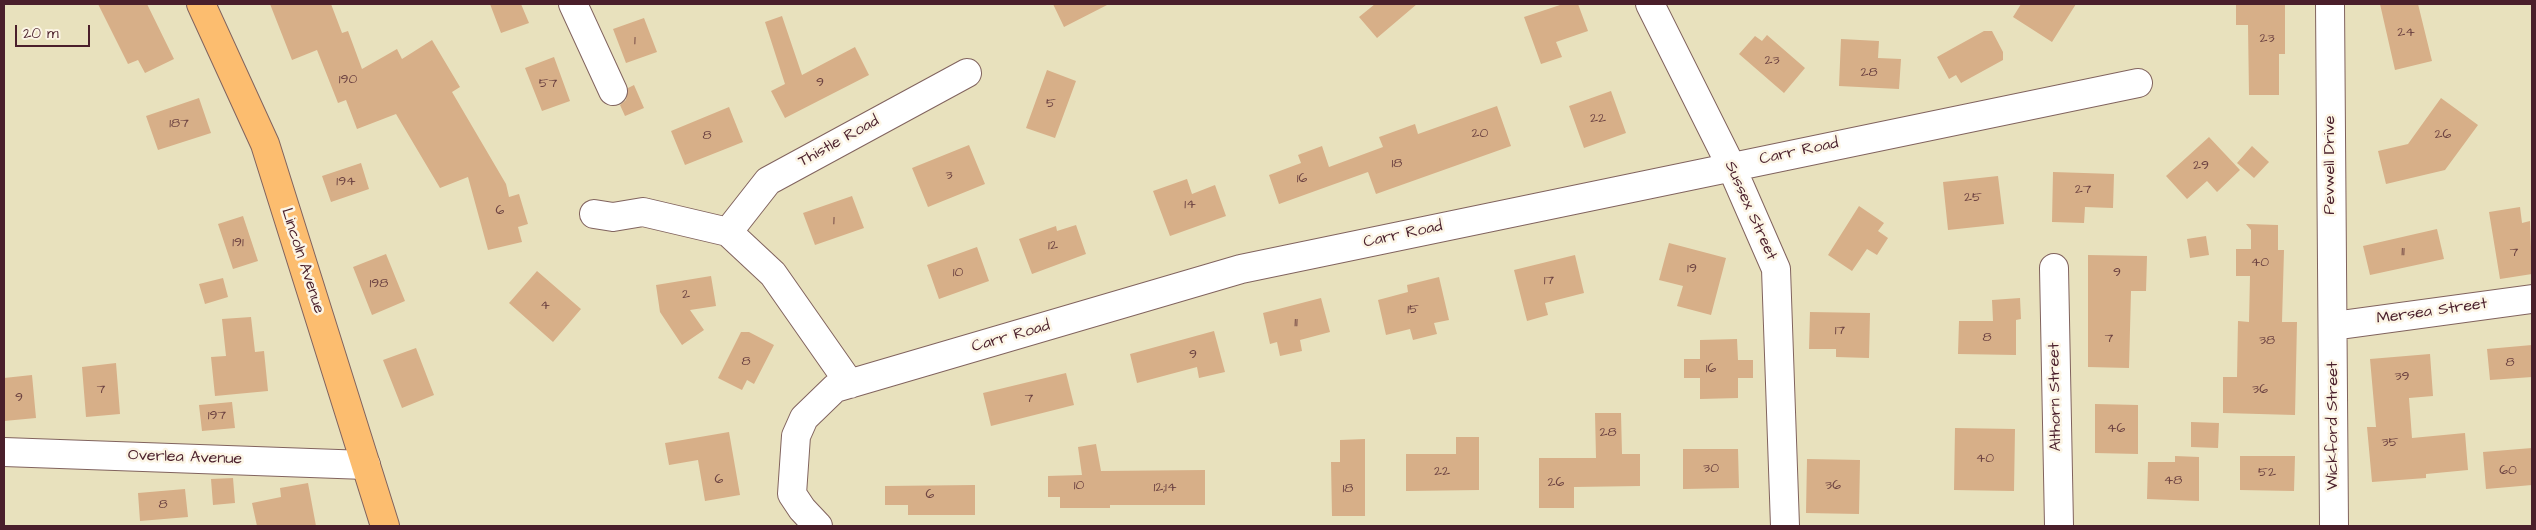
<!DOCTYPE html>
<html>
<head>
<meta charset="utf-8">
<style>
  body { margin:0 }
  #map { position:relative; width:2536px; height:530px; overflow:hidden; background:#e8e1bd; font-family:"Architects Daughter",sans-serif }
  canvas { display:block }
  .frame { position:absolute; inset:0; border:5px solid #4a1f2b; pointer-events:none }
  .scale { position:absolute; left:15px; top:25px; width:75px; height:22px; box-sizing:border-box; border:2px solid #4a1f2b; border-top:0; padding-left:6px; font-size:15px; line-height:18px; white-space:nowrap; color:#4a1f2b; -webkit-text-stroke:4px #fcf5e5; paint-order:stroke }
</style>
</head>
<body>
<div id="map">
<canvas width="2536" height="530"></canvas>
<div class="frame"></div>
<div class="scale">20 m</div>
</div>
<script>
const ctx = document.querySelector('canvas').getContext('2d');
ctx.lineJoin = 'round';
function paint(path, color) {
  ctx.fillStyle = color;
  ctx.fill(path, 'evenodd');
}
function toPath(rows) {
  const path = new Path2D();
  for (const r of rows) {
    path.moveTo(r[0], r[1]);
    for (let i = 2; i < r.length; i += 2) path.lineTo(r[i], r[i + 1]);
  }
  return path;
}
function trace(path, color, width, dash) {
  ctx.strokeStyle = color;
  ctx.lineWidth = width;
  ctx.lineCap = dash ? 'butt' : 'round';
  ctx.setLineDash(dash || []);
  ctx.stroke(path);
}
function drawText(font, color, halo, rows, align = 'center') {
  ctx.font = font + ' "Architects Daughter",sans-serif';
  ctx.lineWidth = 5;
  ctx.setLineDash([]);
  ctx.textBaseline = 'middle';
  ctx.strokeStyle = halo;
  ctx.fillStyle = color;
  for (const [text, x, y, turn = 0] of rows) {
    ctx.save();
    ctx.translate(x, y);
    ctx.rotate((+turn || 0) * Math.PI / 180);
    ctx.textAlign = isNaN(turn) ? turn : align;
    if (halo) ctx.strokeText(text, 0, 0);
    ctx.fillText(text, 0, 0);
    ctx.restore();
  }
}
paint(toPath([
  [98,4,147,4,174,59,145,73,138,60,128,64],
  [270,4,331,4,342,33,348,31,362,69,397,49,402,59,432,40,460,87,452,92,506,184,509,197,519,194,528,224,518,227,522,242,488,250,468,177,440,188,396,114,357,129,346,100,338,103,317,50,292,60],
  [490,4,521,4,529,23,501,33],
  [1053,4,1109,4,1064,27],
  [1375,4,1417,4,1377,38,1359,17],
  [1563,4,1578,4,1588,31,1556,42,1562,57,1541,64,1524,17],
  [2021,4,2076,4,2052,42,2013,17],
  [2248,4,2285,4,2285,54,2279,54,2279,95,2249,95,2248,25,2236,25,2236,5],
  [2380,4,2418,4,2432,61,2395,70],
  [782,16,802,75,855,47,869,75,785,118,771,91,785,84,765,22],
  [644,18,657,52,626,63,613,29],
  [1984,31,1992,31,2003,52,2003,60,1961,83,1956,75,1949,79,1937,57],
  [1767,35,1805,68,1784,93,1739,54,1755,36,1762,41],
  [1841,39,1879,41,1878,58,1901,59,1899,89,1839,86],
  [554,57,570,101,542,111,525,68],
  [1047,70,1076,81,1055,138,1026,128],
  [634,85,644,108,625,116,620,105,626,100,628,88],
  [1611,91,1626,133,1584,148,1569,106],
  [199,98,211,133,158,150,146,116],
  [2441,98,2478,125,2445,170,2386,184,2378,151,2408,144],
  [1497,106,1511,146,1376,194,1368,172,1279,204,1269,175,1301,163,1298,155,1322,146,1329,167,1383,147,1379,137,1415,124,1418,134],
  [729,107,743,142,685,165,671,131],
  [2209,137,2240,170,2217,192,2207,181,2187,199,2166,176],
  [969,145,985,184,928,207,912,168],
  [2252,146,2269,162,2254,178,2237,163],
  [361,163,369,189,331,202,322,176],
  [2053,172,2114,174,2113,208,2085,207,2084,223,2052,222],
  [1998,176,2004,224,1948,230,1943,182],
  [1187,179,1192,194,1215,185,1226,216,1170,236,1153,191],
  [852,196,864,228,815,245,803,213],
  [1859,206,1884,223,1878,231,1888,238,1877,255,1867,249,1852,271,1828,255],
  [2520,207,2522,223,2530,221,2532,274,2500,279,2489,212],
  [243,216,258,261,233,269,218,224],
  [2246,224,2278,225,2278,250,2284,250,2282,322,2297,322,2295,415,2223,413,2223,377,2237,377,2238,321,2249,322,2250,276,2236,276,2236,249,2251,249,2251,230],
  [1076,225,1086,254,1032,274,1019,239,1056,226,1057,231],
  [2437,229,2444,259,2370,275,2363,246],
  [2206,236,2209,255,2190,258,2187,239],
  [1669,243,1726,258,1711,315,1677,306,1683,286,1659,280],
  [977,247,989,281,939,299,927,265],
  [386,254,405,301,372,315,353,267],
  [1575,255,1584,293,1545,303,1548,315,1527,321,1514,270],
  [2088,255,2147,256,2146,291,2131,291,2129,368,2088,367],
  [537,271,581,309,553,342,509,303],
  [711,276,716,306,690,310,704,330,682,345,660,312,656,285],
  [1439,277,1449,320,1434,323,1437,334,1413,340,1410,329,1386,335,1378,300,1408,292,1407,285],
  [223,278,228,297,205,304,199,284],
  [1321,298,1330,332,1300,340,1302,351,1280,356,1277,342,1270,344,1263,313],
  [2020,298,2021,319,2016,320,2016,355,1958,354,1959,321,1993,321,1992,300],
  [1810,312,1870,313,1869,358,1836,357,1836,349,1809,349],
  [251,317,255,352,264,351,268,391,215,396,211,357,226,356,222,319],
  [1214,331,1225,372,1199,378,1197,367,1137,383,1130,354],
  [741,332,749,332,774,345,754,384,747,380,742,390,718,378],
  [1737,339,1738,360,1753,360,1753,378,1738,378,1738,398,1700,399,1700,378,1684,378,1684,359,1700,359,1700,340],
  [2532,345,2532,377,2490,380,2487,349],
  [416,348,434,395,402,408,383,360],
  [2430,354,2433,396,2409,398,2412,438,2465,433,2468,470,2426,474,2426,478,2372,482,2367,427,2376,427,2370,359],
  [116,363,120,414,86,417,82,367],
  [1066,373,1074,405,991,426,983,393],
  [32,375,36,418,4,421,4,378],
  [232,402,235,428,202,431,199,405],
  [2095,404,2138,405,2138,454,2095,453],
  [1595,413,1621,413,1622,454,1640,454,1640,486,1574,487,1574,508,1539,508,1539,458,1596,458],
  [2191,422,2219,423,2218,448,2191,447],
  [1955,428,2015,429,2014,491,1954,490],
  [729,432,740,495,705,501,698,460,669,465,665,443],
  [1456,437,1479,437,1479,490,1406,491,1406,454,1456,454],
  [1365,439,1365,516,1332,516,1331,462,1340,462,1340,440],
  [1096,444,1101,471,1205,470,1205,505,1110,505,1110,508,1060,508,1060,497,1048,497,1048,476,1082,475,1078,447],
  [2532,448,2532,485,2486,489,2483,452],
  [1683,449,1738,449,1739,488,1683,489],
  [2175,456,2199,457,2199,501,2147,499,2148,462,2175,462],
  [2240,456,2295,456,2294,491,2240,490],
  [1807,459,1860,460,1859,514,1806,513],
  [233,478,235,503,213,505,211,479],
  [308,483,316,526,257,526,252,503,281,497,280,488],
  [975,485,975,515,908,515,908,505,885,505,885,486],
  [185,489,188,517,140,521,138,493]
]), '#d7af88');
const minor = toPath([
  [573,4,613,91],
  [1650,4,1731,166,1776,269,1785,526],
  [2330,4,2334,526],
  [594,214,613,217,643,212,728,232],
  [2054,268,2059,526],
  [2333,326,2532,299],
  [850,384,773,274,728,232,768,181,967,73],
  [4,452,366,465],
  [818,526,802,509,792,494,796,436,804,418,835,388,1241,269,2138,83]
]);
const major = toPath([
  [201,4,265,144,385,526]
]);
trace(minor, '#81635e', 30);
trace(major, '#81635e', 30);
trace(minor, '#fff', 28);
trace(major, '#fcbd6f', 28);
drawText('14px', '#6d4342', null, [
  ["24",2406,33],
  ["23",2267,39],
  ["1",635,41],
  ["23",1772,61],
  ["28",1869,73],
  ["190",348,80],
  ["9",820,83],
  ["57",548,84],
  ["5",1051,104],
  ["22",1598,119],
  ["187",179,124],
  ["20",1480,134],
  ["26",2443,135],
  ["8",707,136],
  ["18",1397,164],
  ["29",2201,166],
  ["3",949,176],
  ["16",1302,179],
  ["194",346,182],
  ["27",2083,190],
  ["25",1973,198],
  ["14",1190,205],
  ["6",500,211],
  ["1",834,221],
  ["191",238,243],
  ["12",1053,246],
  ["11",2403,252],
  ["7",2514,253],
  ["40",2260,263],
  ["19",1692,269],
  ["10",958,273],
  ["9",2117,273],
  ["17",1549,281],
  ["198",379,284],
  ["2",686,295],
  ["4",545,306],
  ["15",1413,310],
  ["11",1296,323],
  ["17",1840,331],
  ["8",1987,338],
  ["7",2109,339],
  ["38",2267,341],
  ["9",1193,355],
  ["8",746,362],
  ["8",2510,363],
  ["16",1711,369],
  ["39",2402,377],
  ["7",101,390],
  ["36",2260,390],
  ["9",19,398],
  ["7",1029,399],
  ["197",217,416],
  ["46",2116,429],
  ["28",1608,433],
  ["35",2390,443],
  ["40",1985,459],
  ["30",1711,469],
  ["60",2508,471],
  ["22",1442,472],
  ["52",2267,473],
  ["6",719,480],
  ["48",2173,481],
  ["26",1556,483],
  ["10",1079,486],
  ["36",1833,486],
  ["12;14",1165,488],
  ["18",1348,489],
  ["6",930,495],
  ["8",163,505]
]);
drawText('16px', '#4a1f2b', '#fcf5e5', [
  ["Thistle Road",839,142,-29],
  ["Carr Road",1799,152,-12],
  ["Pevwell Drive",2331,165,-90],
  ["Sussex Street",1750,211,66],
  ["Carr Road",1403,235,-12],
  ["Lincoln Avenue",302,261,72],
  ["Mersea Street",2432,312,-8],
  ["Carr Road",1011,337,-16],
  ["Althorn Street",2056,397,-91],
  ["Wickford Street",2334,426,-90],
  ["Overlea Avenue",185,458,2]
]);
</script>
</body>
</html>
